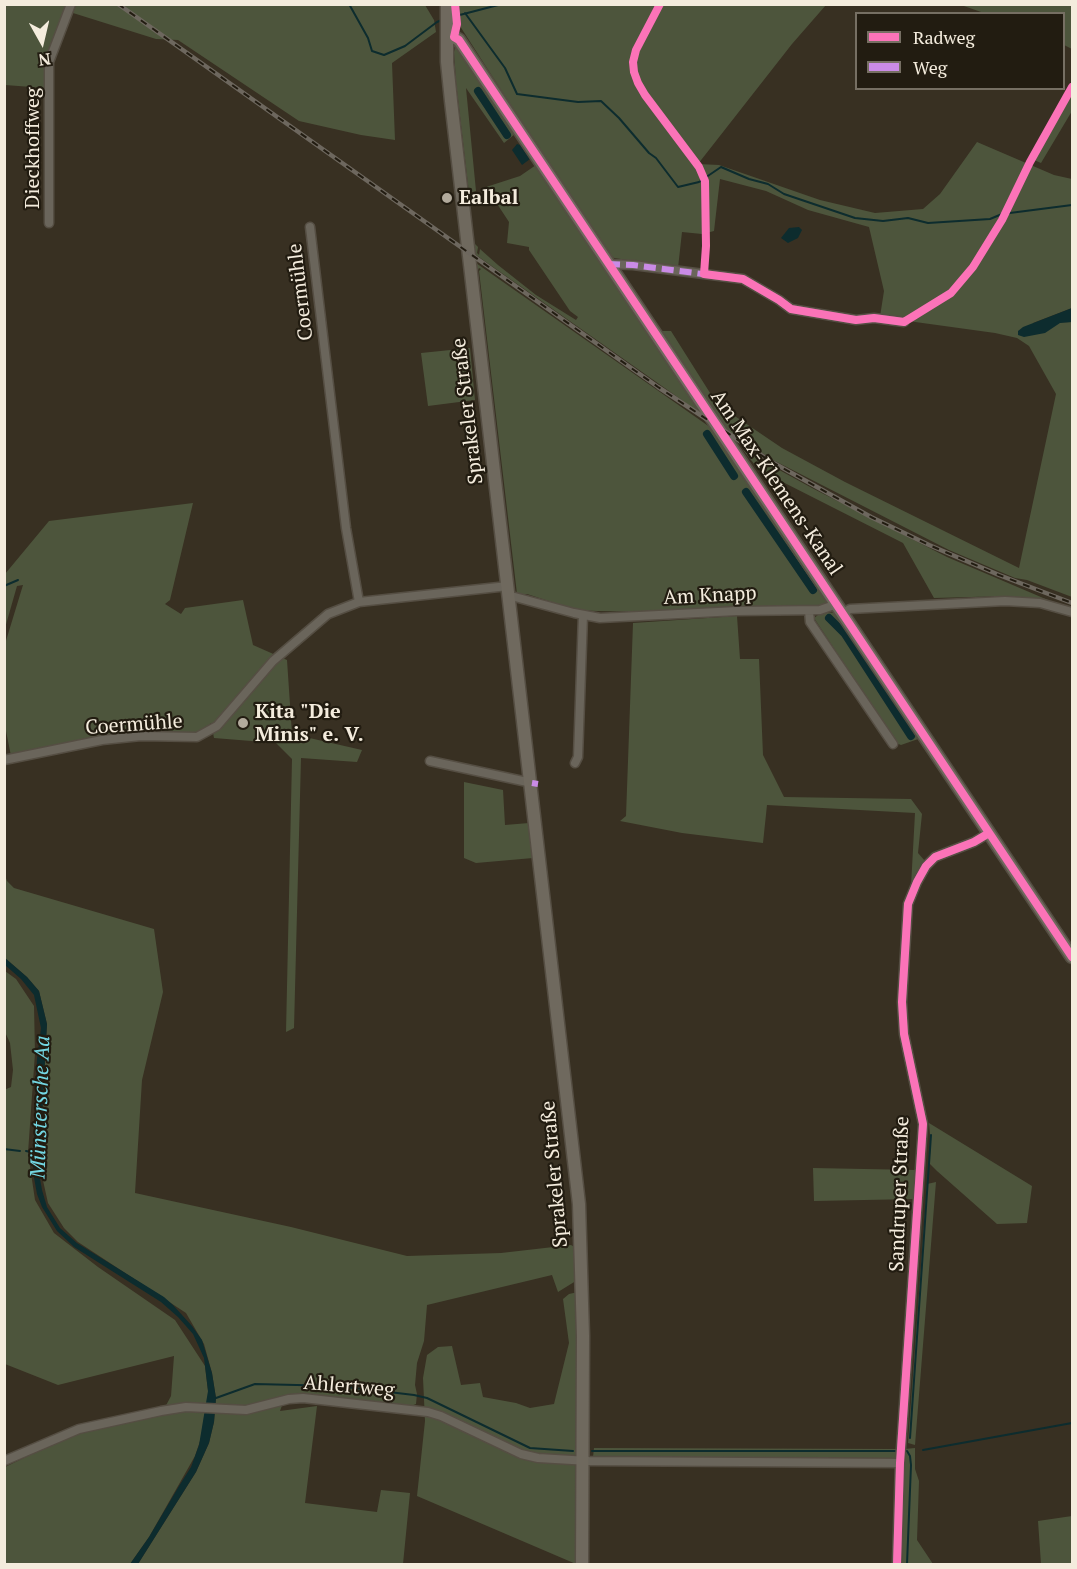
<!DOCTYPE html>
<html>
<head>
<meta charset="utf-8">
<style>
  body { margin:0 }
  #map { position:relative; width:1077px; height:1569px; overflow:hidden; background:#383022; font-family:"PT Serif",serif }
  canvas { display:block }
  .frame { position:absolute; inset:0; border:6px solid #f4ecdd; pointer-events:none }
  .legend { position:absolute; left:855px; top:12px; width:210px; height:78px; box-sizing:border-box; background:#221c11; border:2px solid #766f63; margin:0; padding:8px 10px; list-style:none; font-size:18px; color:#f4ecdd }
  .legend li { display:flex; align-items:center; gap:12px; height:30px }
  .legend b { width:30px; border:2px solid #766f63 }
  .north { position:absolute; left:12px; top:12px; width:60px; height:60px; -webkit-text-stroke:4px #221c11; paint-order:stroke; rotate:172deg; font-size:16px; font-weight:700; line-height:24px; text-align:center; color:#f4ecdd }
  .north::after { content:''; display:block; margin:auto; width:21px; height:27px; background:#f4ecdd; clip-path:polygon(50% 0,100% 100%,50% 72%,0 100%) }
</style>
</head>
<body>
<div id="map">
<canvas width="1077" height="1569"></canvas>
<div class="frame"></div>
<ul class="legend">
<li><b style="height:8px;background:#fb73b8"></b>Radweg</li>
<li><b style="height:8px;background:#ca8be6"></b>Weg</li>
</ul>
<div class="north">N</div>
</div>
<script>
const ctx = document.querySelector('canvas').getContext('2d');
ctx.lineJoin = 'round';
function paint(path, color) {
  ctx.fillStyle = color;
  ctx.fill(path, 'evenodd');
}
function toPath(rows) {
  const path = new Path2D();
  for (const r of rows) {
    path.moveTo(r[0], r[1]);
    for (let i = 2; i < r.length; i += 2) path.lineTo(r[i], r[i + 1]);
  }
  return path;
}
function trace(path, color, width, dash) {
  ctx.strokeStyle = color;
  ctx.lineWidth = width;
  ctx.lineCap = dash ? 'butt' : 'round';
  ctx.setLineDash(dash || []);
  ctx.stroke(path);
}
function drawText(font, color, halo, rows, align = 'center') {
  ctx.font = font + ' "PT Serif",serif';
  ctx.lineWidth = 4.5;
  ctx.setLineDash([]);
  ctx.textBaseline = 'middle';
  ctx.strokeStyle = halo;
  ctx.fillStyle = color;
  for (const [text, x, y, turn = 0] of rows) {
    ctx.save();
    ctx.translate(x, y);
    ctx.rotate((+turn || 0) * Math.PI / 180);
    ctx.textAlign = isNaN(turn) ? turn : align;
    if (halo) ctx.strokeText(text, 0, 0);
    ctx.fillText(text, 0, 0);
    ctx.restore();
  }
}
paint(toPath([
  [4,5,67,5,45,61,45,88,5,85],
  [76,5,425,5,434,20,436,32,392,63,395,140,361,135,299,121,178,40,156,39,73,13],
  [458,5,826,5,792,44,698,164,719,165,820,200,875,213,923,209,940,194,977,142,1054,175,1072,179,1072,308,1033,323,1072,322,1072,597,1027,580,1015,578,949,550,773,460,726,430,662,331,671,331,717,404,782,448,845,482,1019,568,1056,394,1029,346,1017,338,995,333,908,321,902,324,879,323,884,291,869,227,808,210,766,191,720,179,714,231,702,234,682,232,678,268,608,257,458,23],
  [961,5,1072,5,1072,49,1064,45,1064,14,984,13],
  [456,46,515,134,504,143,466,88,476,191,469,193,456,82,454,52],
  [1072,93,1072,111,1041,163,1034,160],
  [536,165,703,415,476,255,474,243,478,247,477,253,479,255,480,249,498,265,536,295,576,320,578,317,570,311,529,250,529,247,507,243,509,222,486,187,520,176],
  [476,263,717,432,829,602,827,605,817,607,744,607,652,612,597,611,576,610,527,594,517,594,479,271,481,269,479,268,478,270],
  [470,348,475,400,428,406,421,353],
  [743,450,812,488,947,557,1055,603,1009,596,934,598,903,543,759,470],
  [193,503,170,600,165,604,181,614,185,608,243,600,253,645,287,660,292,734,362,750,357,762,301,758,294,1028,286,1032,292,759,276,743,214,738,211,723,206,728,195,733,139,733,101,736,11,756,5,726,5,644,23,585,17,586,5,628,5,574,49,521],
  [822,612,838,613,921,738,901,745,896,743,814,618],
  [737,616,740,659,759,659,763,755,784,797,911,799,922,814,918,853,925,861,911,886,915,813,767,805,763,843,682,833,620,821,626,816,633,623],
  [464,782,503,790,505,825,529,823,533,858,476,863,464,858],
  [4,873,7,881,14,888,154,929,163,992,142,1080,135,1193,291,1227,407,1256,501,1253,571,1245,576,1248,579,1279,558,1292,552,1275,427,1305,424,1341,417,1363,415,1385,417,1394,416,1404,411,1406,302,1394,285,1397,280,1411,317,1406,305,1503,377,1512,381,1490,410,1493,403,1564,138,1564,196,1472,209,1443,214,1422,216,1398,212,1373,204,1344,186,1313,78,1242,64,1228,48,1203,42,1176,41,1137,47,1024,39,991,27,977,5,958],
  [5,971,16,979,34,1006,35,1053,28,1153,35,1200,54,1233,98,1267,175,1320,205,1366,208,1391,208,1404,203,1432,195,1456,149,1537,130,1564,5,1564,5,1467,78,1432,162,1413,171,1396,174,1356,58,1385,5,1364,4,1090,11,1087,13,1070,10,1043,5,1032],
  [929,1123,1032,1186,1027,1223,997,1224,937,1171,929,1163,931,1146],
  [813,1168,916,1170,915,1199,814,1201],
  [936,1182,915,1445,908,1443,927,1184],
  [578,1292,576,1564,417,1496,425,1421,423,1378,427,1355,438,1347,452,1346,461,1385,480,1383,483,1397,516,1403,530,1408,554,1404,569,1343,563,1299,569,1294],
  [594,1448,897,1449,897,1458,593,1457],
  [915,1448,915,1469,919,1481,917,1540,933,1564,902,1564,905,1449],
  [1072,1516,1072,1564,1041,1564,1038,1521]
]), '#4d553c');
paint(toPath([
  [517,144,520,145,530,159,522,165,512,150],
  [799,227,802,230,798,238,788,243,781,238,789,228],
  [1072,308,1072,322,1060,323,1045,333,1024,337,1018,335,1018,331,1023,327],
  [5,958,27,977,39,991,47,1024,39,1173,42,1190,47,1207,60,1228,77,1243,164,1297,173,1305,192,1326,202,1340,212,1373,216,1398,214,1422,209,1443,196,1472,138,1564,130,1564,149,1537,179,1486,191,1467,199,1445,208,1391,204,1358,193,1334,178,1317,161,1302,74,1247,57,1231,42,1207,37,1194,33,1172,37,1059,41,1028,34,995,21,979,5,965]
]), '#0d2c2e');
trace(toPath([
  [349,4,368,38,372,51,384,55,405,46,437,22,444,19],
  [465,13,505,68,517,94,578,102,601,101,619,118,649,153,656,158,678,187,699,182,721,167,749,179,768,184,784,194,855,218,883,221,908,218,928,223,990,219,1002,214,1072,205],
  [452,17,502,4],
  [4,586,18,580],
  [4,1149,20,1151],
  [26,1151,35,1153],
  [216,1398,255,1384,338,1386,414,1395,427,1398,530,1448,573,1451],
  [910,1438,931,1135],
  [923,1450,1072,1423],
  [592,1451,899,1451],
  [904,1451,907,1451,910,1456,911,1465,907,1564]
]), '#0d2c2e', 2);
trace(toPath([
  [478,91,507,135],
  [707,434,734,476],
  [746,492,813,590],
  [829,618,845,634,911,736]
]), '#0d2c2e', 8);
const street = toPath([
  [49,223,49,62,71,4],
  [310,227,346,528,359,602],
  [608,264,633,265,743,279,779,300,791,309,856,320,874,318,904,322],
  [510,598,515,597,574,613,600,618,737,611,820,610,837,604],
  [809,611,810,622,893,744],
  [843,613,850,609,1005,601,1040,603,1072,612],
  [4,760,102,740,141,736,197,737,217,726,273,661,328,614,359,602,508,586],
  [430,761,532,783],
  [575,763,578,757,583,615],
  [4,1461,79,1429,161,1411,186,1407,246,1410,289,1399,303,1398,428,1412,441,1416,521,1454,538,1458,589,1461,900,1463],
  [897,1564,900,1463,923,1124,904,1034,902,1002,908,904,917,882,926,866,935,857,974,842,989,833]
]);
const secondary = toPath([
  [447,4,447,62,451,101,579,1204,583,1336,582,1564],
  [447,35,454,37,459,40,1072,957]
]);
trace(street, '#554e43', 11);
trace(secondary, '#554e43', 15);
trace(street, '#6a655b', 8);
trace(secondary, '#6f695e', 12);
const rail = toPath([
  [118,4,658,387,770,461,871,517,929,545,999,575,1072,603]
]);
trace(rail, '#6d675e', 4.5);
trace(rail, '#221c11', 2, [7]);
trace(toPath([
  [608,264,633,265,710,275],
  [532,783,538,784]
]), '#ca8be6', 6, [12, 6]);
trace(toPath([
  [455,4,457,24,454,37,459,40,720,430,1072,957],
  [660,4,636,50,633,62,634,72,638,83,645,95,699,167,705,181,706,246,704,274,743,279,779,300,791,309,856,320,874,318,904,322,951,293,973,267,1002,220,1030,162,1072,87],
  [897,1564,900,1463,923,1124,904,1034,902,1002,908,904,917,882,926,866,935,857,974,842,989,833]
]), '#fb73b8', 8);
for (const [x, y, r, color] of [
  [447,198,6,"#b2aa9c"],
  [243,723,6,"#b2aa9c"]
]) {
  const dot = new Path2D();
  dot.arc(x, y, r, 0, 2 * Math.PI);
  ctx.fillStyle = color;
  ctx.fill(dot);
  trace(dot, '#221c11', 2);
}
drawText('20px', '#f4ecdd', '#221c11', [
  ["Dieckhoffweg",33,148,-90],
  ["Coermühle",301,292,-97],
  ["Sprakeler Straße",468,411,-97],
  ["Am Max-Klemens-Kanal",776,483,56],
  ["Am Knapp",710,596,-3],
  ["Coermühle",134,725,-4],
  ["Sprakeler Straße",555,1174,-95],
  ["Sandruper Straße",900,1194,-88],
  ["Ahlertweg",349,1387,5]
]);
drawText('bold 20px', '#f4ecdd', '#221c11', [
  ["Ealbal",459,198],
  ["Kita \"Die",255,712],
  ["Minis\" e. V.",255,735]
], 'left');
drawText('italic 21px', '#73d7e3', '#221c11', [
  ["Münstersche Aa",41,1107,-88]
]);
</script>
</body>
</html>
